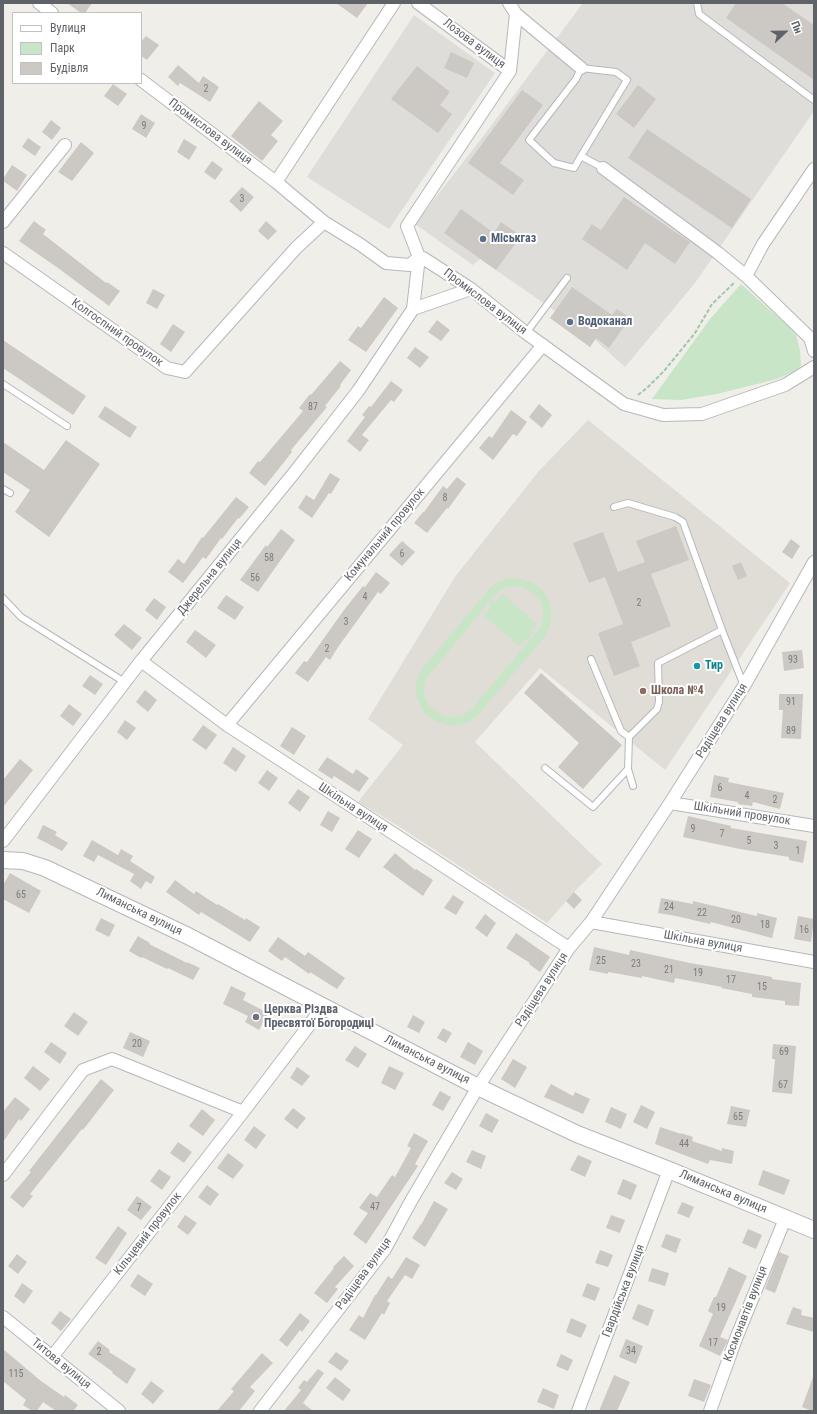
<!DOCTYPE html>
<html>
<head>
<meta charset="utf-8">
<style>
  body { margin:0 }
  #map { position:relative; width:817px; height:1414px; overflow:hidden; background:#f0eee8; font-family:"Roboto Condensed",sans-serif }
  canvas { display:block }
  .frame { position:absolute; inset:0; border:4px solid #5f6367; pointer-events:none }
  .legend { position:absolute; left:12px; top:12px; width:130px; height:72px; box-sizing:border-box; background:#fff; border:1px solid #bfc1c2; margin:0; padding:5px 7px; list-style:none; font-size:12px; color:#5f6367 }
  .legend li { display:flex; align-items:center; gap:8px; height:20px }
  .legend b { width:20px; border:1px solid #bfc1c2 }
  .north { position:absolute; left:765px; top:12px; width:40px; height:40px; -webkit-text-stroke:3px #fff; paint-order:stroke; rotate:68deg; font-size:11px; font-weight:700; line-height:16px; text-align:center; color:#5f6367 }
  .north::after { content:''; display:block; margin:auto; width:14px; height:18px; background:#5f6367; clip-path:polygon(50% 0,100% 100%,50% 72%,0 100%) }
</style>
</head>
<body>
<div id="map">
<canvas width="817" height="1414"></canvas>
<div class="frame"></div>
<ul class="legend">
<li><b style="height:5px;background:#fff"></b>Вулиця</li>
<li><b style="height:11px;background:#c8e5c7"></b>Парк</li>
<li><b style="height:11px;background:#ccc9c4"></b>Будівля</li>
</ul>
<div class="north">Пн</div>
</div>
<script>
const ctx = document.querySelector('canvas').getContext('2d');
ctx.lineJoin = 'round';
function paint(path, color) {
  ctx.fillStyle = color;
  ctx.fill(path, 'evenodd');
}
function toPath(rows) {
  const path = new Path2D();
  for (const r of rows) {
    path.moveTo(r[0], r[1]);
    for (let i = 2; i < r.length; i += 2) path.lineTo(r[i], r[i + 1]);
  }
  return path;
}
function trace(path, color, width, dash) {
  ctx.strokeStyle = color;
  ctx.lineWidth = width;
  ctx.lineCap = dash ? 'butt' : 'round';
  ctx.setLineDash(dash || []);
  ctx.stroke(path);
}
function drawText(font, color, halo, rows, align = 'center') {
  ctx.font = font + ' "Roboto Condensed",sans-serif';
  ctx.lineWidth = 4;
  ctx.setLineDash([]);
  ctx.textBaseline = 'middle';
  ctx.strokeStyle = halo;
  ctx.fillStyle = color;
  for (const [text, x, y, turn = 0] of rows) {
    ctx.save();
    ctx.translate(x, y);
    ctx.rotate((+turn || 0) * Math.PI / 180);
    ctx.textAlign = isNaN(turn) ? turn : align;
    if (halo) ctx.strokeText(text, 0, 0);
    ctx.fillText(text, 0, 0);
    ctx.restore();
  }
}
paint(toPath([
  [583,3,814,3,814,111,695,283,625,367,595,340,590,347,550,318,555,311,480,259,473,265,415,224,484,135],
  [414,15,495,73,389,229,307,177]
]), '#dfddda');
paint(toPath([
  [588,420,790,583,665,770,540,668,475,742,602,864,574,892,547,923,392,822,358,802,403,745,368,719,455,577,538,472]
]), '#e0ddd6');
paint(toPath([
  [741,284,789,327,796,335,800,350,801,366,793,372,777,379,717,394,681,400,652,399,710,319],
  [515,578,524,580,533,583,540,588,546,595,550,604,551,612,551,621,548,630,544,638,475,718,468,722,460,725,451,726,435,721,428,716,422,710,416,694,416,685,418,677,422,669,490,588,498,582,506,579],
  [516,586,525,588,532,592,539,599,543,608,543,618,540,628,471,710,463,715,454,717,444,716,435,711,429,705,425,697,424,688,426,679,493,597,499,591,507,587],
  [502,594,537,624,531,631,533,633,527,641,525,639,519,646,484,616,491,608,488,605,493,600,496,602]
]), '#c8e5c7');
paint(toPath([
  [67,3,92,3,85,13,81,13],
  [336,3,368,3,357,18],
  [736,3,782,3,814,25,814,80,726,18],
  [146,36,159,45,147,60,141,56,141,42],
  [451,52,474,63,467,78,444,68],
  [178,65,199,83,203,76,219,87,210,102,180,83,178,86,168,77],
  [417,66,450,92,440,105,452,114,438,133,391,99],
  [113,84,127,94,118,106,104,96],
  [638,85,656,99,634,128,616,114],
  [522,90,543,105,500,163,524,180,513,195,468,163],
  [259,101,283,121,271,135,278,141,262,161,231,136],
  [141,114,155,123,146,138,132,129],
  [51,120,61,128,52,140,42,132],
  [647,129,751,199,732,228,628,158],
  [28,138,41,147,35,156,22,147],
  [184,139,197,147,189,160,177,152],
  [81,142,94,153,72,181,58,172],
  [212,161,223,169,215,180,204,172],
  [12,165,27,175,17,191,3,181,3,179],
  [242,187,254,197,241,212,229,201],
  [624,197,690,242,675,264,645,243,627,270,582,239,592,224,601,230],
  [461,209,494,233,501,222,521,236,496,270,444,233],
  [34,221,46,230,43,234,106,283,107,282,120,291,109,306,58,268,19,241],
  [266,221,277,231,268,240,258,231],
  [572,287,612,315,617,309,630,318,609,348,596,338,590,347,550,318],
  [153,289,165,295,157,309,146,303],
  [384,297,398,308,366,352,348,340,358,326,361,328],
  [437,320,450,330,441,341,428,332],
  [173,324,185,332,171,352,160,344],
  [3,340,86,396,73,415,3,368],
  [415,347,429,357,420,368,407,358],
  [340,361,351,370,340,385,341,386,325,406,327,407,291,450,292,452,265,486,249,473,258,461,260,462,303,411,299,408,310,394,311,395],
  [391,381,403,390,394,402,391,400,362,435,369,440,360,452,347,441,365,417,362,415,369,406,371,407],
  [539,404,552,415,542,428,529,417],
  [105,406,137,427,130,438,98,417],
  [511,410,527,422,517,436,513,434,493,460,479,448,489,436,492,438],
  [66,440,100,464,49,537,15,512,30,490,3,472,3,442,44,470],
  [330,473,340,479,331,494,329,493,312,518,298,508,306,495,314,500],
  [457,477,466,484,448,509,447,508,427,533,414,523,423,512,424,512,443,486,447,489],
  [236,497,249,507,239,519,238,518,222,539,221,538,206,559,203,557,183,583,168,572,178,559,184,564,202,537,203,538],
  [676,526,689,560,651,574,671,626,631,642,640,666,614,676,598,633,623,624,605,577,589,583,573,543,603,532,618,572,645,562,636,541],
  [281,529,295,540,258,592,240,580,266,545,267,547],
  [791,539,800,546,792,559,782,552],
  [402,541,415,552,402,566,389,555],
  [741,562,747,576,738,580,732,566],
  [376,572,390,583,381,594,378,592,338,647,330,660,326,657,308,682,295,673,304,661,307,662,344,610,363,586,365,587],
  [226,595,244,607,235,620,217,608],
  [154,598,166,607,157,620,145,610],
  [124,624,142,638,132,650,114,635],
  [195,630,216,645,206,658,186,642],
  [802,650,804,668,784,671,782,652],
  [541,673,622,745,583,789,558,767,579,743,524,693],
  [90,675,103,684,95,695,82,686],
  [145,690,157,700,148,712,136,702],
  [779,694,803,694,801,739,781,738,783,710,779,710],
  [69,704,82,714,73,726,60,716],
  [125,720,136,728,127,740,117,732],
  [203,725,217,735,206,750,192,740],
  [292,727,306,736,294,755,280,746],
  [233,747,246,756,236,772,223,763],
  [327,757,353,774,356,769,369,778,359,792,334,776,332,779,318,770],
  [20,759,33,770,3,807,3,780],
  [267,770,278,778,269,791,258,783],
  [714,775,729,778,728,782,784,793,780,809,753,802,752,806,738,804,738,802,710,797],
  [298,789,310,797,300,812,288,803],
  [328,811,340,818,332,832,320,825],
  [688,816,731,826,731,828,807,841,803,863,789,860,789,857,740,849,683,837],
  [43,825,57,832,55,835,68,843,62,851,37,838],
  [358,830,372,839,359,858,345,849],
  [92,840,118,855,121,849,133,856,130,861,155,877,151,884,146,881,141,889,130,881,134,874,98,855,94,862,83,856],
  [395,853,415,870,416,869,433,880,423,896,383,867],
  [10,873,41,891,29,913,3,899,3,885],
  [175,880,194,894,196,891,217,905,218,904,245,920,246,918,260,927,250,942,201,912,199,915,166,892],
  [574,892,582,900,574,909,566,901],
  [453,895,464,902,456,915,444,908],
  [661,898,693,904,693,901,757,916,757,913,777,918,772,938,711,922,710,924,676,916,658,913],
  [485,914,496,923,487,937,475,928],
  [798,916,814,919,811,942,794,939],
  [101,918,115,925,109,937,95,930],
  [516,933,550,957,540,972,529,964,530,963,506,948],
  [138,936,150,943,149,944,187,963,187,962,200,968,193,980,168,968,167,969,142,957,141,958,129,951],
  [278,937,305,956,308,952,345,978,337,989,310,972,309,974,285,957,282,961,268,951],
  [594,947,629,955,630,950,690,963,772,977,772,979,801,983,799,1006,785,1005,785,1001,752,997,752,994,721,988,722,987,675,978,674,983,642,976,642,978,608,972,608,974,589,970],
  [231,986,246,993,243,1000,268,1013,259,1030,245,1022,248,1016,223,1004],
  [74,1012,88,1022,78,1036,64,1026],
  [413,1015,425,1022,419,1033,407,1027],
  [443,1028,452,1033,446,1043,437,1038],
  [130,1032,150,1041,143,1057,123,1048],
  [51,1042,67,1053,60,1064,44,1052],
  [468,1042,483,1051,475,1065,460,1057],
  [773,1044,796,1046,792,1094,772,1092,775,1059,772,1059],
  [355,1046,367,1054,358,1068,345,1060],
  [513,1059,527,1067,515,1088,501,1079],
  [33,1066,50,1079,40,1091,24,1078],
  [389,1066,404,1073,395,1090,381,1083],
  [297,1067,310,1076,302,1086,290,1078],
  [101,1079,114,1090,83,1130,82,1129,30,1194,33,1196,23,1208,10,1197,31,1172,29,1171],
  [551,1084,573,1096,575,1092,590,1099,583,1114,544,1097],
  [440,1091,451,1097,443,1111,432,1105],
  [15,1097,30,1109,21,1121,19,1119,3,1142,3,1112],
  [641,1105,655,1112,647,1129,633,1122],
  [731,1106,750,1110,746,1127,727,1124],
  [611,1107,627,1114,621,1129,605,1122],
  [293,1108,306,1118,297,1129,284,1119],
  [202,1109,215,1120,203,1136,189,1126],
  [486,1113,499,1120,492,1133,479,1126],
  [254,1126,266,1135,256,1149,244,1140],
  [660,1127,681,1134,681,1133,693,1137,692,1141,722,1151,722,1148,734,1151,732,1164,710,1160,708,1164,655,1144],
  [414,1133,428,1141,415,1164,418,1166,366,1244,353,1234,368,1213,359,1208,370,1193,377,1197,392,1175,395,1177,411,1148,407,1146],
  [178,1142,192,1152,184,1163,170,1153],
  [472,1150,486,1156,481,1169,466,1162],
  [228,1153,244,1165,233,1179,217,1168],
  [578,1155,592,1161,585,1177,570,1170],
  [159,1169,171,1177,162,1190,150,1181],
  [763,1170,790,1180,784,1195,758,1185],
  [452,1172,463,1179,456,1190,444,1183],
  [623,1179,637,1185,631,1200,617,1194],
  [207,1185,219,1194,210,1206,198,1197],
  [137,1196,152,1207,141,1220,127,1210],
  [434,1201,448,1209,425,1247,412,1238,421,1224,421,1225],
  [682,1202,694,1207,689,1218,677,1213],
  [185,1215,197,1223,188,1235,177,1227],
  [611,1215,625,1220,620,1233,606,1228],
  [118,1226,127,1233,106,1265,95,1258],
  [748,1229,762,1235,756,1249,742,1243],
  [666,1234,681,1239,676,1253,661,1247],
  [600,1250,613,1255,608,1267,595,1263],
  [779,1252,789,1256,775,1293,765,1289],
  [17,1254,27,1262,18,1274,8,1266],
  [344,1256,354,1266,335,1287,338,1289,327,1303,314,1293,334,1268,333,1267],
  [406,1257,420,1265,412,1279,405,1275,387,1301,390,1303,384,1315,382,1313,365,1340,349,1330,359,1315,363,1318,375,1295,376,1295,388,1276,392,1279],
  [729,1267,747,1276,720,1337,728,1340,720,1356,699,1346,713,1314,708,1311,714,1297,716,1297],
  [652,1268,669,1273,665,1286,648,1281],
  [138,1274,153,1284,145,1296,130,1286],
  [22,1283,33,1291,24,1304,14,1296],
  [587,1283,600,1288,595,1301,582,1296],
  [638,1304,654,1310,648,1326,632,1319],
  [793,1307,802,1310,801,1315,814,1318,814,1332,786,1324],
  [60,1311,71,1319,61,1331,51,1323],
  [300,1313,310,1321,302,1332,300,1330,287,1347,279,1340],
  [571,1318,587,1325,581,1338,566,1332],
  [626,1339,643,1346,636,1364,619,1357],
  [98,1341,110,1350,109,1352,136,1369,127,1384,112,1373,113,1372,88,1354],
  [3,1349,41,1381,64,1397,65,1395,78,1405,73,1411,56,1411,43,1402,37,1411,32,1411,23,1405,26,1400,3,1381],
  [336,1352,349,1361,341,1371,328,1362],
  [262,1353,273,1363,250,1387,255,1391,239,1411,217,1411,234,1391,231,1389],
  [561,1354,573,1360,568,1371,556,1366],
  [318,1369,324,1373,303,1403,313,1411,284,1411,301,1390,298,1388,304,1380,307,1382],
  [614,1375,630,1382,617,1411,599,1411],
  [335,1377,351,1390,343,1401,326,1388],
  [813,1377,814,1411,812,1411,802,1407],
  [694,1379,711,1385,704,1402,688,1396],
  [151,1381,164,1391,153,1404,141,1394],
  [543,1388,559,1395,554,1409,537,1402]
]), '#ccc9c4');
const lane = toPath([
  [697,3,699,14,814,100],
  [581,156,574,168,554,163,529,140,576,79,581,68,616,72,627,80,581,156,603,168],
  [526,333,567,278],
  [3,384,67,426],
  [3,489,10,493],
  [614,507,628,503,675,517,683,522,722,630,744,686],
  [3,598,21,617,126,683],
  [591,659,621,731,629,737],
  [545,768,593,807,628,769,629,737,657,709,659,702,658,663,722,630],
  [628,769,633,786]
]);
const street = toPath([
  [39,3,52,13],
  [418,3,510,71],
  [509,3,516,14,581,68],
  [141,80,276,182,324,222,361,245,386,263,410,265,419,257,423,258,471,289,526,333,624,404,663,415,702,414,785,385,814,367],
  [603,168,718,253,746,276,810,338,814,351],
  [276,182,394,3],
  [3,222,65,145],
  [3,253,167,368,185,372,296,248,324,222],
  [746,276,763,244,814,169],
  [413,309,471,289],
  [141,661,227,725,569,948],
  [227,725,543,345],
  [670,803,814,826],
  [3,841,141,661,294,473,358,391,413,309,419,257,407,226,510,71,516,14],
  [591,922,814,962],
  [3,1175,83,1070,112,1059,243,1112],
  [3,1317,119,1411],
  [52,1357,243,1112,323,1007],
  [260,1411,385,1249,411,1201,478,1087,569,948,591,922,670,803,744,686,814,562],
  [578,1411,669,1170],
  [710,1411,737,1336,785,1219]
]);
const secondary = toPath([
  [3,860,23,861,45,868,188,936,478,1087,577,1134,669,1170,814,1230]
]);
trace(lane, '#b5b8bb', 8);
trace(street, '#b5b8bb', 14);
trace(secondary, '#b4b7bb', 18);
trace(toPath([
  [638,395,648,387,664,371,695,333,712,304,735,282]
]), '#a0c6a9', 2, [4, 2]);
trace(lane, '#fff', 6);
trace(street, '#fff', 12);
trace(secondary, '#fff', 16);
for (const [x, y, r, color] of [
  [483,239,4,"#5c6f8a"],
  [570,322,4,"#5c6f8a"],
  [697,666,4,"#0f9aa8"],
  [643,691,4,"#8d6e63"],
  [256,1017,4,"#6b7280"]
]) {
  const dot = new Path2D();
  dot.arc(x, y, r, 0, 2 * Math.PI);
  ctx.fillStyle = color;
  ctx.fill(dot);
  trace(dot, '#fff', 1.5);
}
drawText('10px', '#7a7c7e', null, [
  ["2",206,89],
  ["9",144,126],
  ["3",242,199],
  ["87",313,407],
  ["8",445,498],
  ["6",402,554],
  ["58",269,558],
  ["56",255,578],
  ["4",365,597],
  ["2",639,603],
  ["3",346,622],
  ["2",327,649],
  ["93",793,660],
  ["91",791,702],
  ["89",791,731],
  ["6",720,788],
  ["4",747,796],
  ["2",775,800],
  ["9",693,829],
  ["7",722,834],
  ["5",749,841],
  ["3",776,846],
  ["1",798,851],
  ["65",21,895],
  ["24",669,907],
  ["22",702,913],
  ["20",736,920],
  ["18",765,925],
  ["16",804,930],
  ["25",601,961],
  ["23",636,964],
  ["21",669,970],
  ["19",698,973],
  ["17",731,980],
  ["15",762,987],
  ["20",137,1044],
  ["69",784,1052],
  ["67",783,1085],
  ["65",738,1117],
  ["44",684,1144],
  ["47",375,1207],
  ["7",139,1208],
  ["19",721,1308],
  ["17",713,1343],
  ["34",631,1351],
  ["2",99,1352],
  ["115",16,1374]
]);
drawText('12px', '#5f6367', '#fff', [
  ["Лозова вулиця",474,44,37],
  ["Промислова вулиця",210,132,37],
  ["Промислова вулиця",485,302,37],
  ["Колгоспний провулок",117,333,35],
  ["Комунальний провулок",385,535,-50],
  ["Джерельна вулиця",210,577,-51],
  ["Радіщева вулиця",722,721,-58],
  ["Шкільна вулиця",353,808,33],
  ["Шкільний провулок",742,814,9],
  ["Лиманська вулиця",139,912,26],
  ["Шкільна вулиця",703,942,10],
  ["Радіщева вулиця",542,990,-57],
  ["Лиманська вулиця",427,1060,27],
  ["Лиманська вулиця",723,1192,23],
  ["Кільцевий провулок",148,1234,-52],
  ["Радіщева вулиця",364,1274,-54],
  ["Гвардійська вулиця",624,1291,-69],
  ["Космонавтів вулиця",746,1314,-69],
  ["Титова вулиця",61,1364,39]
]);
drawText('bold 12px', '#4e5e75', '#fff', [
  ["Міськгаз",491,239],
  ["Водоканал",578,322]
], 'left');
drawText('bold 12px', '#0d838f', '#fff', [
  ["Тир",705,666]
], 'left');
drawText('bold 12px', '#785e54', '#fff', [
  ["Школа №4",651,691]
], 'left');
drawText('bold 12px', '#5b616d', '#fff', [
  ["Церква Різдва",264,1010],
  ["Пресвятої Богородиці",264,1024]
], 'left');
</script>
</body>
</html>
